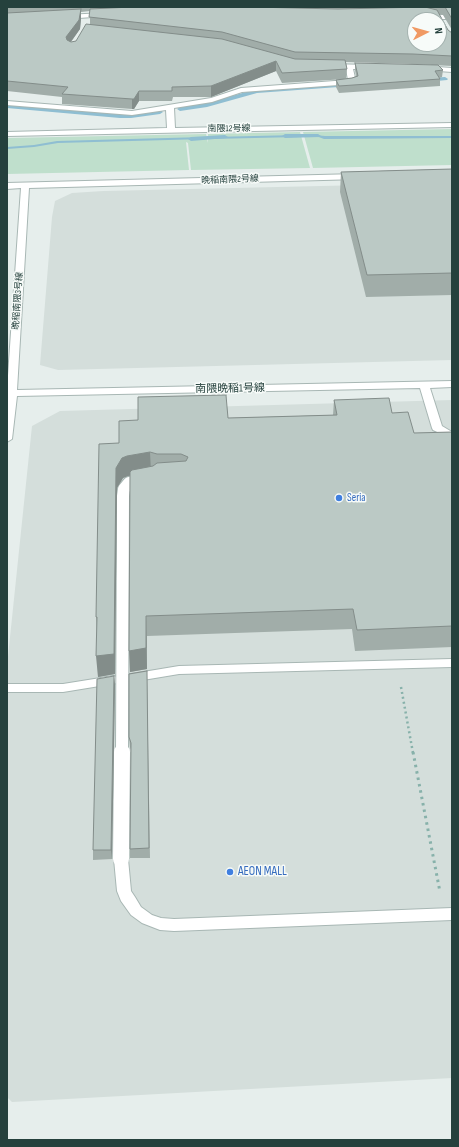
<!DOCTYPE html>
<html>
<head>
<meta charset="utf-8">
<style>
  body { margin:0 }
  #map { position:relative; width:459px; height:1147px; overflow:hidden; background:#e6eeec; font-family:"Sofia Sans Condensed",sans-serif }
  canvas { display:block }
  .frame { position:absolute; inset:0; border:8px solid #25413d; pointer-events:none }
  .north { position:absolute; left:407px; top:12px; width:40px; height:40px; box-sizing:border-box; background:#f7fbf9; border:1px solid #a3b1ae; border-radius:50%; rotate:84deg; font-size:11px; font-weight:700; line-height:16px; text-align:center; color:#25413d }
  .north::after { content:''; display:block; margin:auto; width:14px; height:18px; background:#f09963; clip-path:polygon(50% 0,100% 100%,50% 72%,0 100%) }
</style>
</head>
<body>
<div id="map">
<canvas width="459" height="1147"></canvas>
<div class="frame"></div>
<div class="north">N</div>
</div>
<script>
const ctx = document.querySelector('canvas').getContext('2d');
ctx.lineJoin = 'round';
function paint(path, color) {
  ctx.fillStyle = color;
  ctx.fill(path, 'evenodd');
}
function toPath(rows) {
  const path = new Path2D();
  for (const r of rows) {
    path.moveTo(r[0], r[1]);
    for (let i = 2; i < r.length; i += 2) path.lineTo(r[i], r[i + 1]);
  }
  return path;
}
function trace(path, color, width, dash) {
  ctx.strokeStyle = color;
  ctx.lineWidth = width;
  ctx.lineCap = dash ? 'butt' : 'round';
  ctx.setLineDash(dash || []);
  ctx.stroke(path);
}
function drawText(font, color, halo, rows, align = 'center') {
  ctx.font = font + ' "Sofia Sans Condensed","Noto Sans JP",sans-serif';
  ctx.lineWidth = 3;
  ctx.setLineDash([]);
  ctx.textBaseline = 'middle';
  ctx.strokeStyle = halo;
  ctx.fillStyle = color;
  for (const [text, x, y, turn = 0] of rows) {
    ctx.save();
    ctx.translate(x, y);
    ctx.rotate((+turn || 0) * Math.PI / 180);
    ctx.textAlign = isNaN(turn) ? turn : align;
    if (halo) ctx.strokeText(text, 0, 0);
    ctx.fillText(text, 0, 0);
    ctx.restore();
  }
}
paint(toPath([
  [452,183,452,360,58,370,40,365,52,217,55,201,72,193,103,191],
  [452,400,452,1078,12,1102,7,1097,7,666,32,426,60,411]
]), '#d4dedb');
paint(toPath([
  [452,129,452,165,313,168,303,132],
  [300,132,310,168,191,170,188,143,186,142,189,170,7,174,7,138,206,134,208,143,208,134]
]), '#bfdfcc');
paint(toPath([
  [305,134,325,136,452,136,452,138,324,139,316,136,306,136],
  [298,135,298,137,211,139,210,137],
  [204,137,205,139,58,143,34,147,7,149,7,147,34,145,57,141]
]), '#8fbed2');
paint(toPath([
  [445,77,448,79,447,80,427,82,424,80,427,78,445,77],
  [350,83,353,85,352,86,257,93,207,107,180,111,177,109,180,107,206,103,257,89,350,83],
  [7,104,120,114,160,110,163,112,160,114,131,118,120,118,7,108,7,104],
  [318,134,321,136,320,137,285,138,282,136,285,134,318,134],
  [225,135,228,137,227,138,191,141,188,139,191,137,225,135]
]), '#8fbed2');
const minor = toPath([
  [105,13,107,14,107,16,65,19,62,17,65,15,105,13],
  [452,15,452,19,440,19,437,17,440,15,452,15],
  [328,64,371,65,375,67,371,69,353,69,356,82,352,84,242,92,212,102,174,108,175,128,452,123,452,127,7,136,7,132,167,128,166,110,132,115,7,105,7,101,132,111,211,98,241,88,348,80,346,69,331,68,327,66,328,64],
  [422,66,452,68,452,72,425,70,421,68,422,66],
  [357,174,361,177,360,179,29,188,17,390,452,381,452,387,430,388,442,426,452,432,452,439,433,430,432,428,420,388,17,396,12,439,7,442,7,390,21,188,7,189,7,183,357,174],
  [452,659,452,667,179,674,131,682,126,681,125,678,126,675,131,674,179,666,452,659],
  [113,676,118,677,119,680,118,683,63,692,7,692,7,684,63,684,113,676],
  [121,853,126,855,128,859,131,891,135,897,141,907,152,915,161,918,174,919,452,908,452,920,174,931,160,930,142,923,131,915,121,901,117,891,114,859,116,855,121,853]
]);
trace(minor, '#a8b7b4', 2);
trace(toPath([
  [401,687,413,753]
]), '#87b1aa', 2.5, [2, 3]);
trace(toPath([
  [413,752,440,892]
]), '#87b1aa', 3, [2.5, 4]);
paint(minor, '#fff');
const minorBridgeFar1 = toPath([
  [122,753,123,496,124,489,129,483,145,479]
]);
const minorBridge = toPath([
  [121,859,122,752]
]);
trace(minorBridgeFar1, '#a8b7b4', 14, []);
trace(minorBridge, '#a8b7b4', 17, []);
trace(minorBridgeFar1, '#fff', 12);
trace(minorBridge, '#fff', 16);
paint(toPath([
  [7,7,452,7,452,30,443,15,439,14,448,30,452,33,452,66,412,64,346,62,347,69,346,79,282,83,276,71,211,97,173,97,172,101,139,101,134,109,132,109,62,104,62,97,7,91],
  [90,11,90,24,76,41,71,42,80,29,81,19,81,12],
  [355,63,443,70,442,77,439,78,440,79,440,86,339,93,336,87,336,80,352,78,356,76,355,70],
  [452,169,452,295,366,297,340,192,341,172],
  [334,400,392,413,414,433,452,432,452,647,355,651,352,629,147,636,147,669,130,672,130,475,128,476,123,478,117,488,115,674,98,677,97,636,96,617,119,443,228,418,333,415],
  [114,676,115,685,112,859,93,860,93,850],
  [147,680,150,858,130,858,130,849,131,750,130,747,129,737]
]), '#a1ada9');
paint(toPath([
  [81,9,81,19,80,29,67,47,66,37],
  [276,61,276,71,211,97,211,86],
  [139,91,139,101,134,109,132,109,132,99],
  [150,452,151,472,128,476,123,478,117,488,115,674,98,677,96,656,116,468,122,458,127,456],
  [146,616,147,669,130,672,129,651],
  [114,676,115,685,112,859,111,850]
]), '#838d8a');
const building = toPath([
  [132,7,252,7,338,9,425,7,437,10,448,30,452,33,452,56,413,54,295,52,222,32,89,17,90,9,132,7],
  [415,20,439,20,439,44,415,44,415,20],
  [445,7,452,7,452,19,445,7],
  [81,9,79,20,66,37,67,40,71,42,76,41,86,24,222,39,295,59,345,60,347,69,282,73,276,61,211,86,172,87,172,91,139,91,134,99,132,99,62,94,68,87,7,81,7,13,81,9],
  [355,63,438,65,443,70,435,71,440,79,339,86,336,80,352,78,358,76,355,63],
  [452,169,452,273,367,275,341,172,452,169],
  [226,395,228,418,337,415,334,400,389,398,392,413,408,412,414,433,452,432,452,626,357,630,353,609,146,616,146,648,129,651,130,472,132,470,153,466,157,463,186,461,188,457,181,454,157,454,150,452,127,456,122,458,116,468,114,654,96,656,97,617,96,617,99,444,119,443,119,421,138,420,138,397,226,395],
  [147,671,149,848,130,849,131,743,129,737,129,674,147,671],
  [114,676,111,850,93,850,97,679,114,676]
]);
paint(building, '#bbc9c5');
trace(building, '#838d8a', 1);
for (const [x, y, r, color] of [
  [339,498,4,"#3f7fe0"],
  [230,872,4,"#3f7fe0"]
]) {
  const dot = new Path2D();
  dot.arc(x, y, r, 0, 2 * Math.PI);
  ctx.fillStyle = color;
  ctx.fill(dot);
  trace(dot, '#f7fbf9', 1.5);
}
drawText('9px', '#25413d', '#f7fbf9', [
  ["南隈12号線",229,129,-1],
  ["晩稲南隈2号線",230,180,-2],
  ["晩稲南隈3号線",18,301,-86]
]);
drawText('11px', '#25413d', '#f7fbf9', [
  ["南隈晩稲1号線",230,389,-1]
]);
drawText('11px', '#366cbe', '#f7fbf9', [
  ["Seria",347,498]
], 'left');
drawText('13px', '#366cbe', '#f7fbf9', [
  ["AEON MALL",238,872]
], 'left');
</script>
</body>
</html>
